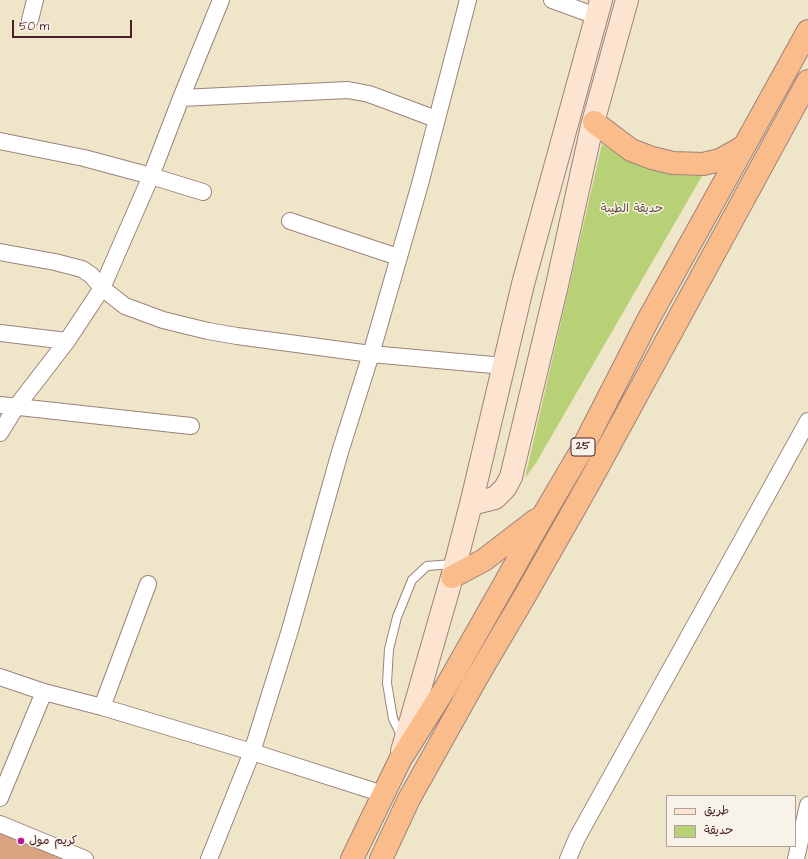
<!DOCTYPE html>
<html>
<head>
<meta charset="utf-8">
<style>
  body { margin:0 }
  #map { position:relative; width:808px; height:859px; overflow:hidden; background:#efe5c9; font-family:"Architects Daughter","Playpen Sans Arabic",sans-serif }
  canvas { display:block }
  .legend { position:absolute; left:666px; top:795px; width:130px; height:52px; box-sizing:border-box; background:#f7f3e8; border:1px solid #b29e9c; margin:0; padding:5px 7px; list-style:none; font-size:12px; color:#4a1f2b }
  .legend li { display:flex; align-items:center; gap:8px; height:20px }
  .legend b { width:20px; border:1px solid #b29e9c }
  .scale { position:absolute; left:12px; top:20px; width:120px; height:18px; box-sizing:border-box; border:2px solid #4a1f2b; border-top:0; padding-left:5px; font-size:12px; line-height:14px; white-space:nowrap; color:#4a1f2b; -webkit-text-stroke:3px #f7f3e8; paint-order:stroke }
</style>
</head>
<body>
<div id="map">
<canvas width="808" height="859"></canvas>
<ul class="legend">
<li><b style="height:5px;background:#fde4d0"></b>طريق</li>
<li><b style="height:11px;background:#b8d176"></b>حديقة</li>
</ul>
<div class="scale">50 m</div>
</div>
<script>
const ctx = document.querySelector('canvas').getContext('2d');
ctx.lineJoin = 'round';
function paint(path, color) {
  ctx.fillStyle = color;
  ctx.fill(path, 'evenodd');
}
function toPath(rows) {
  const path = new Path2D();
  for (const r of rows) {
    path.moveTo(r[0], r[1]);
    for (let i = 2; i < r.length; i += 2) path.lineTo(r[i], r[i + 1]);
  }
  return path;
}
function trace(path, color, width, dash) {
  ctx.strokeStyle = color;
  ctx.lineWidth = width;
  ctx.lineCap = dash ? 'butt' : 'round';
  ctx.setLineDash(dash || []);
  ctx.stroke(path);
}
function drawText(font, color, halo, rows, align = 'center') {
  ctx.font = font + ' "Architects Daughter","Playpen Sans Arabic",sans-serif';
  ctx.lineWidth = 3;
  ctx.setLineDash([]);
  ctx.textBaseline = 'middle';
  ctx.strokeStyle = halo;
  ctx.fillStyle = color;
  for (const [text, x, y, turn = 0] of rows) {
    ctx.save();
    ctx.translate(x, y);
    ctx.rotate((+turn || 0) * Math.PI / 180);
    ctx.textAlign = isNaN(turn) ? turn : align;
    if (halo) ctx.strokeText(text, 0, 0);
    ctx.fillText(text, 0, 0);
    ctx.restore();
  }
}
paint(toPath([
  [602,144,623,157,647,169,674,175,702,176,536,463,525,478]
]), '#b8d176');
paint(toPath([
  [0,824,85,859,0,859]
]), '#d8a480');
const service = toPath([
  [402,737,393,719,387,683,389,649,397,617,412,580,427,566,453,564]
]);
const minor = toPath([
  [552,0,596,16],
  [30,20,35,0],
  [181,98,348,90,369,94,436,119],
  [0,141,84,158,151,176,203,192],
  [290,221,398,257],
  [0,252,55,262,82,269,91,275,102,288,125,306,163,320,208,331,237,336,371,354,504,366],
  [0,333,67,341],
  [0,405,191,426],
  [0,433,16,407,67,341,102,288,151,176,181,98,221,0],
  [0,677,44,692,102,707,252,752,383,794],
  [102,707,148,584],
  [0,798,44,692],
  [0,824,85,859],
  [209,859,252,752,290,630,340,452,371,354,420,184,468,0],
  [568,859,577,838,808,421],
  [796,859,808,805]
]);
const secondary = toPath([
  [471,504,495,498,505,488,511,477,557,285,592,126,627,0],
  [402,751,452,577,471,504,523,284,601,0]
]);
const trunk = toPath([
  [594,122,631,150,652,158,673,163,703,164,720,160,743,147],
  [452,577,484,560,536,520],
  [352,859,400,760,446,687,544,514,581,451,648,320,808,31],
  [381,859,409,799,476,679,526,594,589,483,808,81]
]);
trace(service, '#9c827a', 10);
trace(minor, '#9c827a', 18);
trace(secondary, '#9c827a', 24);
trace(trunk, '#9c827a', 24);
trace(service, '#fff', 8);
trace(minor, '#fff', 16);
trace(secondary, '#fde4d0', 22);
trace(trunk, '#f9bc8a', 22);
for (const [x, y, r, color] of [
  [21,841,4,"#b5179e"]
]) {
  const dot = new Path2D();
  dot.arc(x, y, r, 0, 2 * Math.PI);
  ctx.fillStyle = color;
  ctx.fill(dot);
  trace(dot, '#f7f3e8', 1.5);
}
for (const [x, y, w] of [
  [583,447,24]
]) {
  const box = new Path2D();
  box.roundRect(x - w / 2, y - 9, w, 18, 3);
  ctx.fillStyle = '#f7f3e8';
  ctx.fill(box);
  trace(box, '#4a1f2b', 1);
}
drawText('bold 11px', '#4a1f2b', null, [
  ["25",583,447]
]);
drawText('12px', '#664c3e', '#f7f3e8', [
  ["حديقة الطيبة",632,209]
]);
drawText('12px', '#4a1f2b', '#f7f3e8', [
  ["كريم مول",29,841]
], 'left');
</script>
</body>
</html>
